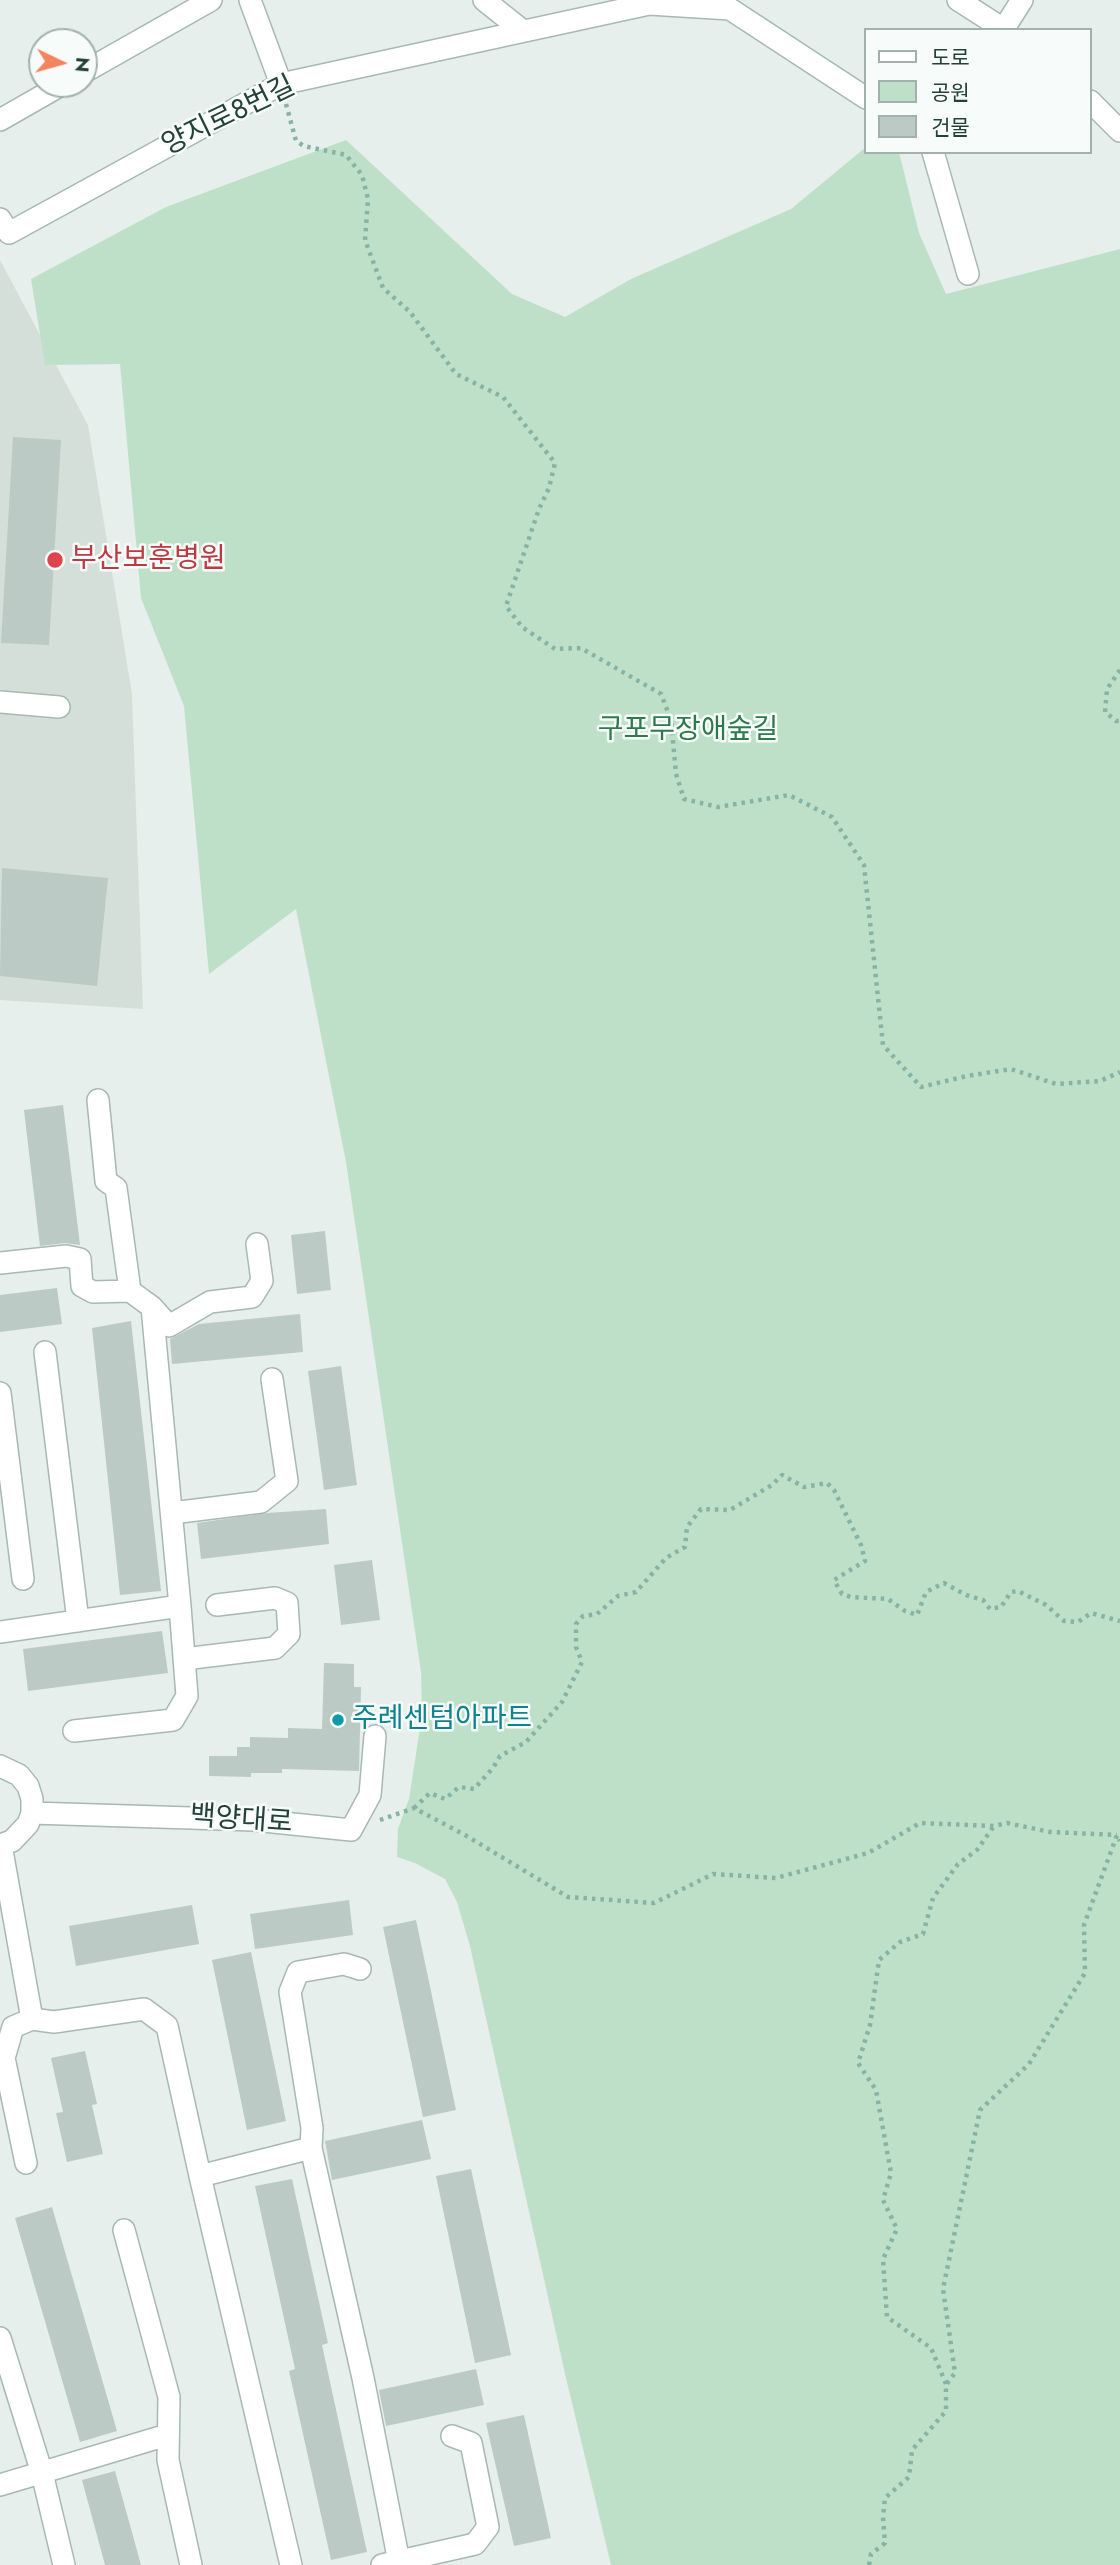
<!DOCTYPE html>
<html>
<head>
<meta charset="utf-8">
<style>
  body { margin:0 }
  #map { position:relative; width:1120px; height:2565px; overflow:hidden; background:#e6efeb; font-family:Jost,"Noto Sans KR",sans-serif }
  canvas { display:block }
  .legend { position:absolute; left:864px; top:28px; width:228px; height:126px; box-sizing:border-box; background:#f7fbf9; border:2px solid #a3b1ad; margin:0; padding:9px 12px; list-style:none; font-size:21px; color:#24423a }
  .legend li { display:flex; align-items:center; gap:14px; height:35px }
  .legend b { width:35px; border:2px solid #a3b1ad }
  .north { position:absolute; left:28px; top:28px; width:70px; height:70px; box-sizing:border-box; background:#f7fbf9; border:2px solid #a3b1ad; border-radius:50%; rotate:95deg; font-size:19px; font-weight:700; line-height:28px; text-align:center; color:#24423a }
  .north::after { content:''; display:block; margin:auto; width:24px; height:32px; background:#f4845f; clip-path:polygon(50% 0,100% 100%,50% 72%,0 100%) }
</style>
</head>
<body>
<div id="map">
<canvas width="1120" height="2565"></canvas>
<ul class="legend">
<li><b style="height:9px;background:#fff"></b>도로</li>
<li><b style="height:19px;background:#bfe0c8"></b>공원</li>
<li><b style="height:19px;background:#bbcac4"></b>건물</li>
</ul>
<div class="north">N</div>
</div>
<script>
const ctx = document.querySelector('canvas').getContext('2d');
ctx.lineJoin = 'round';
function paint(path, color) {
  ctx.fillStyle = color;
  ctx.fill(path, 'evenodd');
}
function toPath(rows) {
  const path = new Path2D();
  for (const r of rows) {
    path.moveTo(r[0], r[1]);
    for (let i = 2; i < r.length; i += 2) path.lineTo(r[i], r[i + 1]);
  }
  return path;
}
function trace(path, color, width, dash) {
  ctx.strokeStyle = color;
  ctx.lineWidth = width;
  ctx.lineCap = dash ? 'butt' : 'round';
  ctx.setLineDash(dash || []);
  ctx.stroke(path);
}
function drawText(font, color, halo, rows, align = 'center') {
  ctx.font = font + ' Jost,"Noto Sans KR",sans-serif';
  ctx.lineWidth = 5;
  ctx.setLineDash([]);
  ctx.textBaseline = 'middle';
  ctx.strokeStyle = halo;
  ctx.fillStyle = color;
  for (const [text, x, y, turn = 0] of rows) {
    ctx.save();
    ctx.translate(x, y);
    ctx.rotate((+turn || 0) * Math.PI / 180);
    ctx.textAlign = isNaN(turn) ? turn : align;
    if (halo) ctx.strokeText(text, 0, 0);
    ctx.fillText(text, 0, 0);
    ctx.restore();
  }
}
paint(toPath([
  [0,260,88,425,132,694,143,1009,0,1000]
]), '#d4dfda');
paint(toPath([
  [346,140,512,294,565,317,631,279,791,209,866,147,866,152,899,152,919,233,946,294,1120,249,1120,2565,611,2565,566,2378,470,1946,457,1902,445,1879,415,1863,397,1857,398,1829,409,1799,422,1715,421,1672,346,1162,296,909,209,974,184,706,141,598,120,364,45,365,31,279,166,207]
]), '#bfe0c8');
paint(toPath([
  [13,437,61,440,49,645,1,643],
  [2,868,108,878,97,986,0,976],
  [63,1105,80,1245,65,1243,40,1246,24,1110],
  [325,1231,331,1290,297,1294,291,1235],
  [57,1288,62,1324,0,1332,0,1295],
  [300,1314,303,1352,172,1364,170,1339,199,1324],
  [131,1321,161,1591,120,1595,92,1328],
  [341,1366,357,1485,324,1490,308,1371],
  [326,1509,329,1544,201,1559,197,1523,267,1513],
  [372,1560,380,1620,341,1625,334,1565],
  [162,1631,168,1673,28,1691,23,1649],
  [324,1663,354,1664,354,1687,361,1687,359,1771,282,1769,282,1773,251,1773,251,1777,209,1776,209,1756,237,1756,237,1747,250,1747,250,1737,288,1738,288,1728,322,1729],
  [349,1900,353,1935,255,1949,250,1914],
  [192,1905,199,1944,76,1966,69,1926],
  [416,1920,456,2110,423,2117,383,1927],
  [251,1952,286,2121,247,2130,212,1960],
  [85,2051,97,2104,92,2105,103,2154,67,2162,56,2113,63,2112,51,2058],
  [422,2120,431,2159,332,2180,325,2141],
  [471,2169,511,2355,475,2363,436,2176],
  [292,2179,328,2343,322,2345,367,2552,331,2560,289,2371,295,2369,255,2186],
  [52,2207,117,2431,80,2442,15,2218],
  [476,2369,484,2405,386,2426,379,2390],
  [524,2415,551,2538,514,2546,486,2423],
  [115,2471,141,2565,105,2565,82,2480]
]), '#bbcac4');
const minor = toPath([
  [250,0,281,84],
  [484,0,523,31],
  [958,0,1005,30],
  [1003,30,1022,0],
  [84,72,211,0],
  [1090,101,1120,131],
  [0,120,63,84],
  [933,152,968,274],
  [0,219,9,233,281,84,649,4,730,9,866,98],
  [0,702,59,707],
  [98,1100,106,1181,116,1188,130,1291,152,1307,180,1606],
  [0,1263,66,1256,80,1259,82,1286,93,1292,130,1291],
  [152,1307,169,1326,210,1302,252,1297,262,1281,257,1244],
  [45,1352,78,1621],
  [0,1393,23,1579],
  [172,1513,261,1502,287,1481,272,1379],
  [0,1632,180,1606,187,1696,173,1720,74,1731],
  [184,1659,275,1648,289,1634,287,1603,275,1598,217,1605],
  [0,1766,19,1775,28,1786,32,1799,32,1813,28,1824,12,1841,0,1845],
  [32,1813,254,1820,351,1830,370,1795,375,1736],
  [1,1845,32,2019,54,2022,144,2009,167,2026,200,2176,291,2565],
  [360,1969,344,1964,298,1972,290,1992,312,2128,311,2148,363,2378,399,2562],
  [26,2163,4,2058,13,2027,32,2019],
  [200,2176,311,2148],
  [124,2230,169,2397,168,2460,191,2565],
  [0,2338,42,2473,64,2565],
  [0,2485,167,2435],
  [382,2565,475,2544,488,2527,471,2443,452,2436]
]);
trace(minor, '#a8b8b2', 24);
trace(toPath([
  [286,104,296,141,304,146,346,155,362,175,368,199,365,240,383,288,410,312,456,374,503,397,555,463,549,488,539,509,506,606,522,627,555,649,581,648,661,694,671,720,676,774,684,799,718,807,789,795,832,817,864,865,883,1045,921,1087,967,1076,1011,1069,1056,1084,1100,1081,1120,1072],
  [1120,670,1107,689,1105,712,1116,721,1120,721],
  [414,1808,430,1793,445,1799,459,1787,474,1789,493,1768,500,1756,526,1742,562,1702,582,1662,576,1647,576,1624,583,1616,597,1614,618,1596,636,1592,666,1558,685,1547,687,1527,701,1509,730,1510,772,1485,782,1475,804,1487,827,1483,834,1490,861,1545,865,1561,834,1580,842,1594,851,1597,888,1599,905,1611,917,1615,926,1592,944,1583,966,1595,983,1600,990,1609,1001,1607,1011,1592,1018,1591,1046,1605,1064,1621,1078,1622,1091,1613,1120,1621],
  [380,1820,414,1808,465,1835,568,1897,654,1903,713,1874,776,1878,868,1853,920,1823,994,1826,1007,1823,1050,1832,1117,1835],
  [946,2384,931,2348,887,2317,883,2259,897,2229,883,2200,891,2173,876,2090,858,2063,870,2025,879,1960,900,1942,923,1934,933,1898,958,1864,977,1850,994,1826],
  [869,2565,871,2554,885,2543,883,2517,885,2498,909,2477,912,2450,946,2411,946,2385,955,2373,943,2289,980,2110,1029,2064,1085,1973,1084,1925,1117,1835,1120,1841]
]), '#86b3a5', 4.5, [3.5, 5]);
trace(minor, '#fff', 21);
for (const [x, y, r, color] of [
  [55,560,9,"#e0444e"],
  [338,1720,7,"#0f9aa8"]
]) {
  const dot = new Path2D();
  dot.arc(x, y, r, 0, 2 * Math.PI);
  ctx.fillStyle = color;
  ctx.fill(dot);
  trace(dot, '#f7fbf9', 2.5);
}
drawText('28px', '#24423a', '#f7fbf9', [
  ["양지로8번길",229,117,-26],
  ["백양대로",241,1821,4]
]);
drawText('28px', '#be3a42', '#f7fbf9', [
  ["부산보훈병원",71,560]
], 'left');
drawText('28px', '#2d7a4b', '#f7fbf9', [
  ["구포무장애숲길",688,731]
]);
drawText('28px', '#0d838f', '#f7fbf9', [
  ["주례센텀아파트",352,1720]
], 'left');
</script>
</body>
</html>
